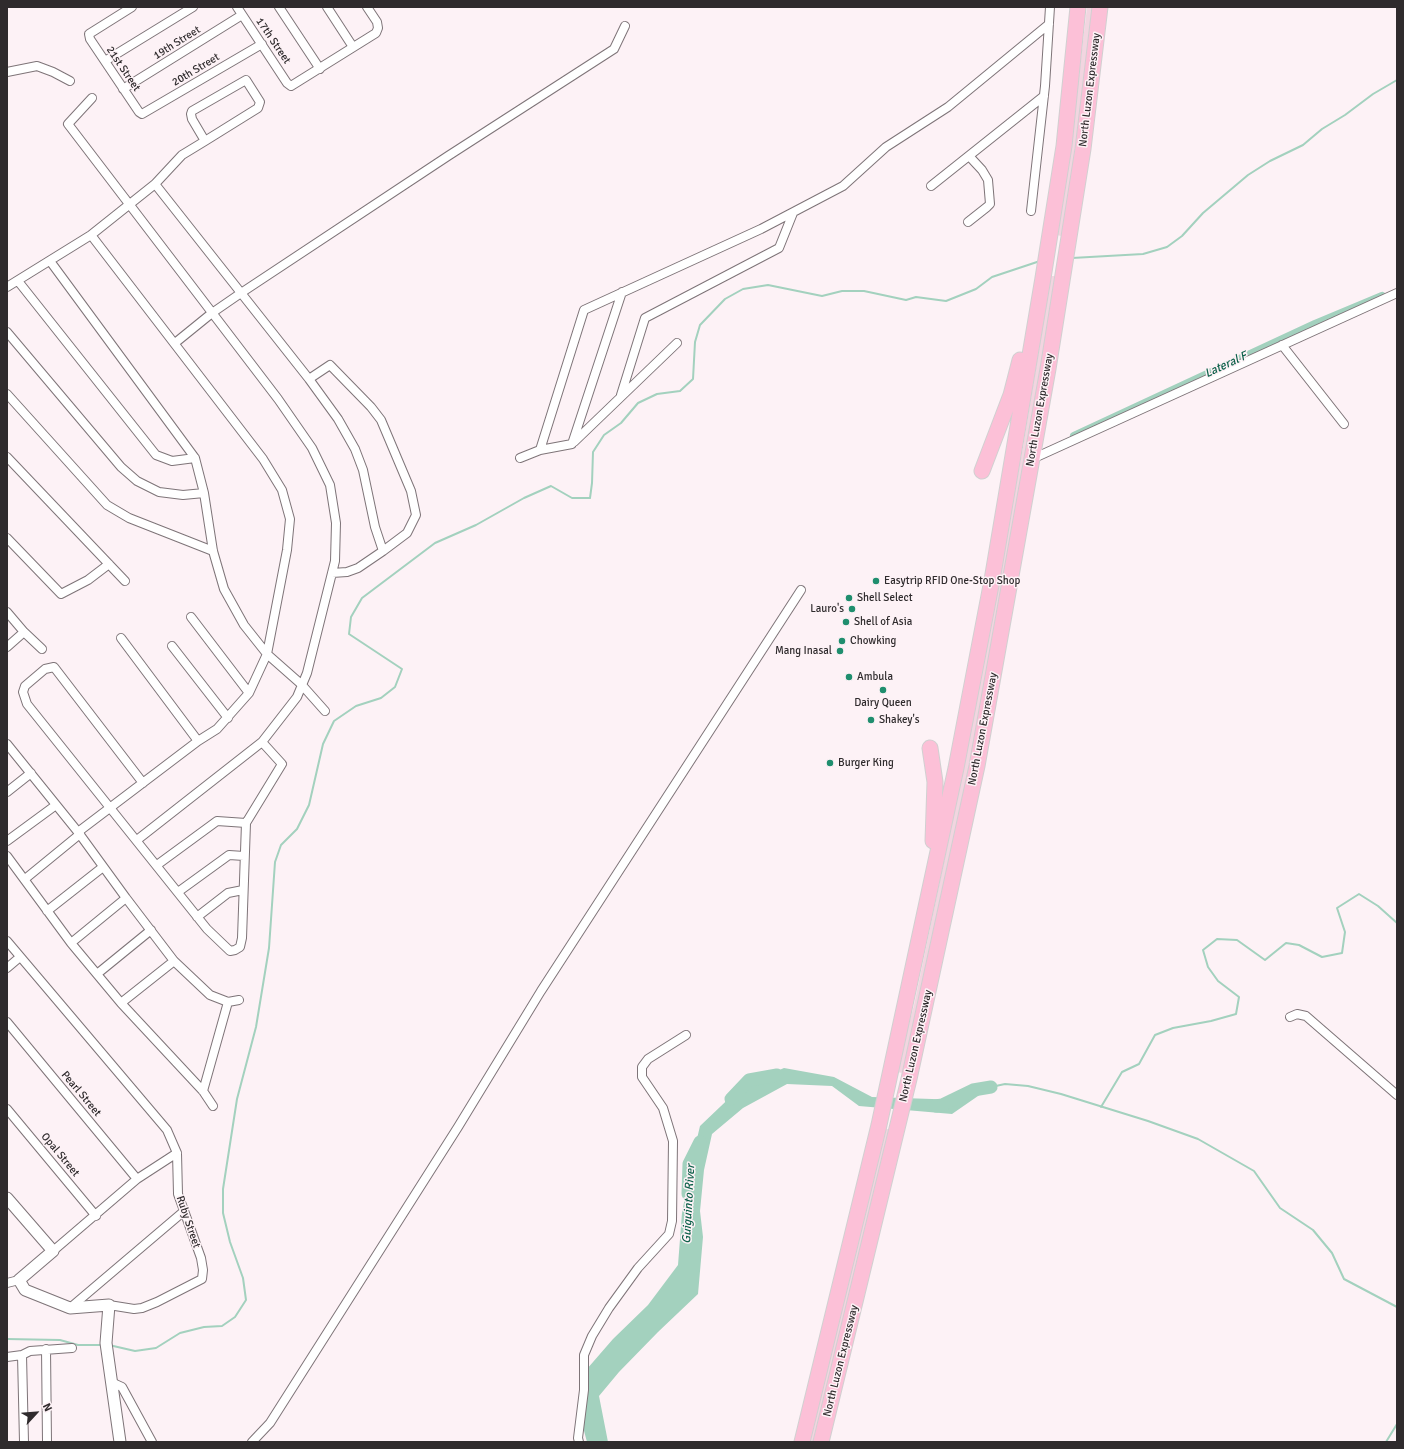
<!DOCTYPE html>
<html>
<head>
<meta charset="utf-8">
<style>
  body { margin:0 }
  #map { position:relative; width:1404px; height:1449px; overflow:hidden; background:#fdf2f6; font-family:Signika,sans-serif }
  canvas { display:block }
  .frame { position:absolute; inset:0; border:8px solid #2f2b2d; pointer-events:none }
  .north { position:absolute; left:16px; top:1393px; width:40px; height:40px; -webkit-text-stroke:3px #fdf2f6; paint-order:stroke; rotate:64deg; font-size:11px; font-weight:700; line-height:16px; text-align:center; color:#2f2b2d }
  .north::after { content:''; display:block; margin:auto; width:14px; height:18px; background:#2f2b2d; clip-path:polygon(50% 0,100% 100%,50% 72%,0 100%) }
</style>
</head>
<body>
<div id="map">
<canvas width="1404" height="1449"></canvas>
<div class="frame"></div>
<div class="north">N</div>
</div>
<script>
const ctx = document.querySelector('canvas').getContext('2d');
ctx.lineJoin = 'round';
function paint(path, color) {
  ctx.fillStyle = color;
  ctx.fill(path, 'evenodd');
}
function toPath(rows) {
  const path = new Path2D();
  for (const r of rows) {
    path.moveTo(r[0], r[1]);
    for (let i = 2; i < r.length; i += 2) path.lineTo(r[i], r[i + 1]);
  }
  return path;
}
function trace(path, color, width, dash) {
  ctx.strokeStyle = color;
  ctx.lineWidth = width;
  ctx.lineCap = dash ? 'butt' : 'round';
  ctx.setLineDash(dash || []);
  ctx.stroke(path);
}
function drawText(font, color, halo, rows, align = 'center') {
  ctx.font = font + ' Signika,sans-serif';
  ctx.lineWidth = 3;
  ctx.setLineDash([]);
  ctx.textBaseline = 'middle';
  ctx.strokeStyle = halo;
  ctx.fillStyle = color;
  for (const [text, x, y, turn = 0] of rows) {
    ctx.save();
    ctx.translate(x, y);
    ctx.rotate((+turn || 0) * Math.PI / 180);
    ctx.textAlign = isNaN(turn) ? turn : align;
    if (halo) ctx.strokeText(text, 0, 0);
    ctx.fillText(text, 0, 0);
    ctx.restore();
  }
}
paint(toPath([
  [1087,7,1095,7,1065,237,1057,235,1077,93],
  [1051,276,1058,276,994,650,903,1073,896,1072,914,1005,969,742,1023,447],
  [884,1128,891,1130,836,1358,814,1442,807,1442]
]), '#f2d5e0');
paint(toPath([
  [784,1068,834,1077,872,1097,962,1100,991,1087,952,1114,859,1106,832,1086,787,1084,743,1108,712,1134,704,1170,700,1211,703,1237,698,1294,658,1332,619,1372,599,1396,608,1442,587,1442,583,1427,580,1377,613,1339,648,1305,678,1265,682,1213,692,1160,700,1126,742,1086]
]), '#a3d1be');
trace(toPath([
  [1072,258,1143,254,1167,247,1182,236,1203,213,1248,175,1270,161,1303,145,1322,129,1345,115,1373,94,1397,80],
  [991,1087,1005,1084,1028,1086,1061,1094,1148,1121,1198,1139,1254,1171,1280,1208,1313,1230,1332,1253,1344,1279,1397,1307],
  [1101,1107,1122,1072,1139,1064,1155,1035,1173,1028,1211,1021,1236,1014,1239,997,1218,981,1208,967,1203,950,1217,939,1237,940,1265,960,1286,943,1299,945,1322,957,1342,953,1345,932,1337,908,1359,894,1378,906,1397,923],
  [7,1339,60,1340,78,1345,103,1345],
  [109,1345,135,1351,156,1348,180,1333,204,1327,222,1326,235,1317,246,1300,243,1278,230,1242,223,1213,223,1189,237,1099,256,1027,269,948,275,862,281,845,297,829,309,805,323,744,334,721,356,706,381,698,395,687,402,669,349,634,351,617,362,598,435,543,476,525,524,498,551,486,572,498,590,498,592,483,593,452,604,435,621,423,638,403,657,394,680,391,693,379,695,342,700,325,725,299,743,289,768,285,822,296,842,291,864,291,906,300,916,297,946,301,976,289,992,277,1040,261],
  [1386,1442,1397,1424]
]), '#a3d1be', 2);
trace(toPath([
  [1074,436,1315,324,1382,296]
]), '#a3d1be', 8);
trace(toPath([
  [731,1099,749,1080,777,1075],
  [936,1106,942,1105,973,1090,991,1087],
  [688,1194,689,1164,700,1142]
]), '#a3d1be', 13);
const street = toPath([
  [132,7,89,34,90,39,139,112,142,114,262,44],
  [237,7,287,83,291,86,376,33,378,28,377,22,367,7],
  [279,7,320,69],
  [327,7,353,47],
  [105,61,193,7],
  [7,72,37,66,53,72,70,81],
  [123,89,242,15],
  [92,98,68,124,278,399,312,448,330,485,336,523,335,561,307,673,297,697,262,742,137,840],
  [155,184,309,379,338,419,355,449,363,470,375,527,383,551],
  [931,186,1044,96],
  [1031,211,1045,86,1050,7],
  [968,222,987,207,990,204,988,180,982,170,969,156],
  [50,261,195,458,204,493,213,551,224,589,244,625,267,654,301,684,325,711],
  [18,281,156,455,172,461,195,458],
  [7,287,91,235,155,184,182,155,205,141,258,108,260,102,246,80,192,111,191,114,192,119,205,141],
  [7,332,121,467,137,481,159,492,183,495,204,493],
  [175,343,212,313,241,293,448,156,614,49,625,26],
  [1282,345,1344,424],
  [309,379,330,365,371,407,381,420,411,491,416,515,407,533,383,551,358,568,347,572,332,573],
  [7,394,107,505,129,518,213,551],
  [621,395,645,318,779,248,793,213],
  [574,442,677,343],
  [540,450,584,310,761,229,843,186,886,147,948,107,1049,24],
  [7,457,125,581],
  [520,458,540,450,572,444,622,292],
  [1032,459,1397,293],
  [7,538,61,594,88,580,109,564],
  [7,612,24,632],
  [191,617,249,693],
  [121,638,198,741],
  [172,646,228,718],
  [7,647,24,632,42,649],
  [7,744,78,832,126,898,174,961,210,995,228,1002,239,1000],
  [143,783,54,667,45,669,25,686,23,692,27,704,207,929,230,951,235,950,240,947,242,938,246,823,282,764,262,742],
  [7,792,31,773],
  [78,832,198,741,217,729,249,693,267,654,287,550,290,519,282,490,263,459,91,235],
  [7,841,56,805],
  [7,856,71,943,121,1003,203,1091,213,1106],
  [157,865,217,821,246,823],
  [25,879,80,834],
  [178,892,229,855,244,856],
  [47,911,103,867],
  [197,917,228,893,243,890],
  [7,941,167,1130,177,1153,178,1194,201,1258,203,1270,202,1279,157,1302,142,1308,134,1309,109,1305],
  [71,943,126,898],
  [7,968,20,957],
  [97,974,151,930],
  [121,1003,174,961],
  [1290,1017,1297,1014,1306,1016,1397,1095],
  [7,1022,137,1179],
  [203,1091,228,1002],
  [7,1109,96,1216],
  [53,1251,137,1179,177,1153],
  [7,1283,19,1280],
  [70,1308,183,1212],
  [46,1349,47,1442],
  [22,1355,24,1442],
  [7,1357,22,1355,30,1351,72,1348],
  [111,1382,122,1387,152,1442],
  [252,1442,270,1423,458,1127,541,991,801,590],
  [579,1442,578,1438,584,1390,584,1355,592,1336,609,1308,638,1268,669,1234,672,1221,673,1141,663,1108,642,1077,642,1067,648,1059,686,1035]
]);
const secondary = toPath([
  [7,1198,53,1251,19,1280,25,1290,70,1308,109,1305,106,1343,120,1442]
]);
const highway = toPath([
  [982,471,1011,395,1020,360],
  [930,748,935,782,933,841],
  [802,1442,879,1125,956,768,992,580,1043,278,1064,146,1078,7],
  [821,1442,909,1079,977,766,1048,369,1083,149,1100,7]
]);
trace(street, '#7e7478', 10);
trace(secondary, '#7e7478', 13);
trace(highway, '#d1d0d1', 17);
trace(street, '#fff', 8);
trace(secondary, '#fff', 11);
trace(highway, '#fcc0d7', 15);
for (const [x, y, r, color] of [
  [876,581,4,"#1f8e6e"],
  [849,598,4,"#1f8e6e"],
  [852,609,4,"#1f8e6e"],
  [846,622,4,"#1f8e6e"],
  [842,641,4,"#1f8e6e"],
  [840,651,4,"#1f8e6e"],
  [849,677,4,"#1f8e6e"],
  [883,690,4,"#1f8e6e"],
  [871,720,4,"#1f8e6e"],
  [830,763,4,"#1f8e6e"]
]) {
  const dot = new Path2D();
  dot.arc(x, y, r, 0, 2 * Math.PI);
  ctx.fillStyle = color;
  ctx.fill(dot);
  trace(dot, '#fdf2f6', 1.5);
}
drawText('11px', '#2f2b2d', '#fdf2f6', [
  ["17th Street",273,41,56],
  ["19th Street",177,43,-32],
  ["21st Street",123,69,56],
  ["20th Street",196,70,-31],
  ["North Luzon Expressway",1090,90,-83],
  ["North Luzon Expressway",1040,410,-80],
  ["North Luzon Expressway",983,729,-79],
  ["North Luzon Expressway",916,1046,-77],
  ["Pearl Street",81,1094,50],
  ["Opal Street",60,1155,50],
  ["Ruby Street",188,1222,71],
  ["North Luzon Expressway",841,1361,-76]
]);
drawText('11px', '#2f2b2d', '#fdf2f6', [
  ["Easytrip RFID One-Stop Shop",884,581],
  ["Shell Select",857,598],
  ["Lauro's",844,609,"right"],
  ["Shell of Asia",854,622],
  ["Chowking",850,641],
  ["Mang Inasal",832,651,"right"],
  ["Ambula",857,677],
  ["Dairy Queen",883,703,"center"],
  ["Shakey's",879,720],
  ["Burger King",838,763]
], 'left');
drawText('italic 12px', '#0c6049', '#fdf2f6', [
  ["Lateral F",1226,365,-25],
  ["Guiguinto River",689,1204,-87]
]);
</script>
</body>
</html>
